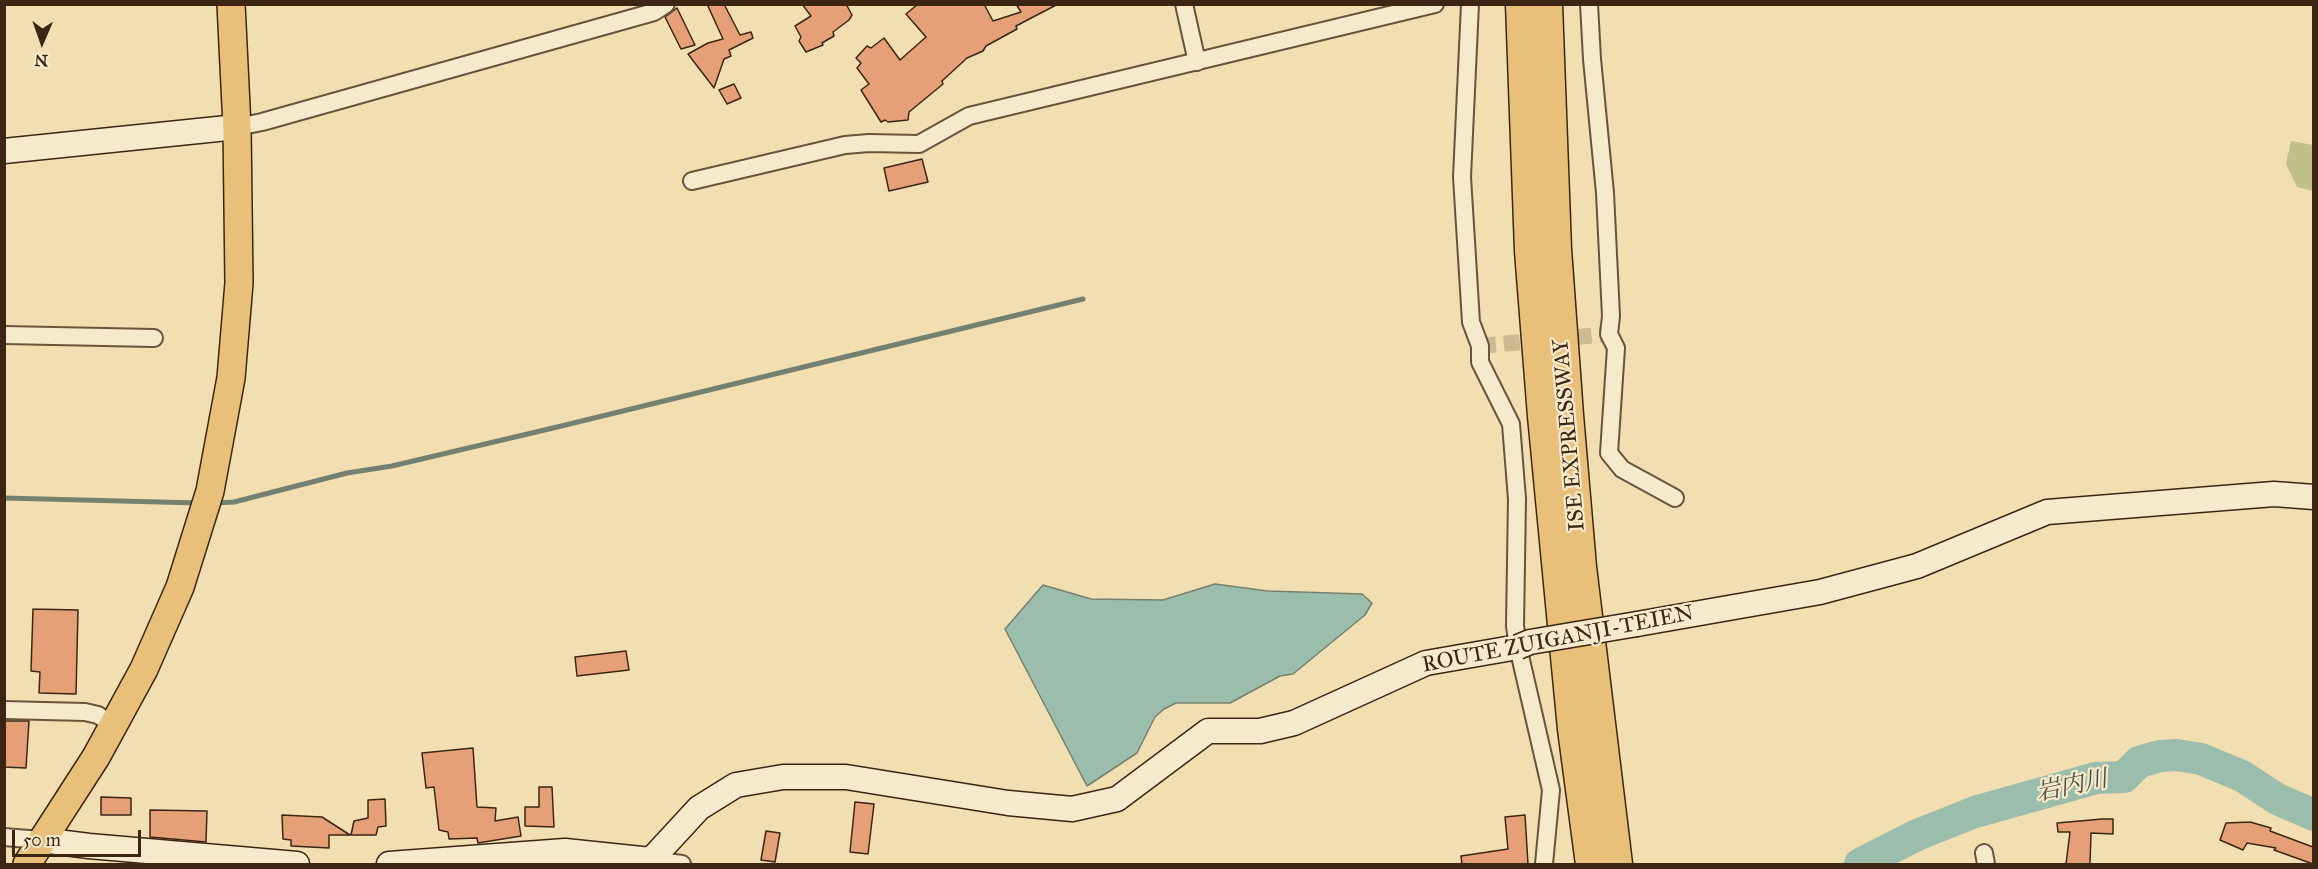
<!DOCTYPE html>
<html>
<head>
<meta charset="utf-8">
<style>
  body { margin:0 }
  #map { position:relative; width:2318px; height:869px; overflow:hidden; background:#f1dfb2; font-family:"IM FELL Great Primer",serif }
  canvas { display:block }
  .frame { position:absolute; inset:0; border:6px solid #3c2613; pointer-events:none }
  .north { position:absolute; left:12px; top:12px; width:60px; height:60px; -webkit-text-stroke:4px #f6eacd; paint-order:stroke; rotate:182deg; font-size:16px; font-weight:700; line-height:24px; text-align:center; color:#3c2613 }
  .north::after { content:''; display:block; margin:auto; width:21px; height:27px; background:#3c2613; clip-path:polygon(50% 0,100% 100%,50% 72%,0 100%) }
  .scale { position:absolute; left:12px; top:830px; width:129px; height:27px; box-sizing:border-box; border:3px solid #3c2613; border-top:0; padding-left:8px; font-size:18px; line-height:21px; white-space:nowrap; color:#3c2613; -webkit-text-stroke:4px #f6eacd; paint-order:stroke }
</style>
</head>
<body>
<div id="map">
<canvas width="2318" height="869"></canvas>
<div class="frame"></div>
<div class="north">N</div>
<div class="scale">50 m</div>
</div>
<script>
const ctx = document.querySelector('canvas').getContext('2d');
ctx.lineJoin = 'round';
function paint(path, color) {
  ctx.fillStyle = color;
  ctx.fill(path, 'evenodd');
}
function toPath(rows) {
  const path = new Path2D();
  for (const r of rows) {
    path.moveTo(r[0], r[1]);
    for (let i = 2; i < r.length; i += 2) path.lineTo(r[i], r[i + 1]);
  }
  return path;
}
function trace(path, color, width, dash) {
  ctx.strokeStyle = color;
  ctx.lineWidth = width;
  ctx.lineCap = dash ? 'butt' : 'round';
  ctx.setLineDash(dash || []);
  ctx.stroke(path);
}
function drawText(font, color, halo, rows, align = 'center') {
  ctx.font = font + ' "IM FELL Great Primer","Noto Serif JP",serif';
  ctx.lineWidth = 4.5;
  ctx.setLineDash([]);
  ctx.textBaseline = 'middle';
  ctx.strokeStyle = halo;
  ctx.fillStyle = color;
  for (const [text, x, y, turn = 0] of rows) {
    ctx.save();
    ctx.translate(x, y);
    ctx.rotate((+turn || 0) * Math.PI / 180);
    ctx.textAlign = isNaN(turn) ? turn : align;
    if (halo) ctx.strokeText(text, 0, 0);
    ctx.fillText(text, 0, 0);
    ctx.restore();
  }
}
paint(toPath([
  [2291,141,2313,145,2313,191,2297,187,2286,164]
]), '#c0c088');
const water = toPath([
  [1215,584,1268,591,1362,594,1372,603,1365,615,1293,674,1280,676,1230,703,1176,703,1164,709,1155,717,1137,753,1087,786,1005,629,1043,585,1091,599,1163,600,1215,584]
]);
paint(water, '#9bbdab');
trace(water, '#75816e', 1.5);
trace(toPath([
  [4,498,199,503],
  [214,503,234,502,347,473,392,466,553,428,1083,299]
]), '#75816e', 5);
trace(toPath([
  [1860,864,1917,835,1975,812,2096,778,2124,777,2139,762,2160,756,2177,755,2201,759,2242,776,2277,799,2314,815]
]), '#9bbdab', 32);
const building = toPath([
  [707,4,724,4,740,35,751,32,753,38,729,50,731,56,724,59,714,88,688,54,708,43,723,39,707,4],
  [802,4,846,4,852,15,849,20,833,32,834,36,822,43,823,45,806,52,799,41,801,37,795,26,811,16,802,4],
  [918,4,984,4,993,21,1021,12,1016,4,1058,4,1016,26,1017,29,986,46,983,51,967,58,942,81,943,84,909,112,908,120,888,122,885,120,881,122,861,90,869,84,857,68,861,63,856,58,867,46,871,48,884,38,900,60,926,37,906,14,918,4],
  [677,8,695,45,681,49,665,17,677,8],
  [734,84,741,98,727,104,719,90,734,84],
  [922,159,928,182,889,191,884,168,922,159],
  [33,609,78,610,76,694,39,693,40,672,31,671,33,609],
  [626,651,629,670,577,676,575,657,626,651],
  [4,721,29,721,26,768,4,767,4,721],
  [473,748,477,807,496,808,495,821,518,817,521,836,478,843,477,838,449,839,448,832,439,830,434,787,426,788,422,753,473,748],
  [539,787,552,787,554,827,525,826,525,807,539,807,539,787],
  [101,797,131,798,131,815,101,815,101,797],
  [385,799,386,826,378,827,376,835,351,835,354,821,368,818,368,800,385,799],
  [855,802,874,804,868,854,850,852,855,802],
  [150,810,207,811,206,842,150,837,150,810],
  [282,815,322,817,350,835,329,835,329,848,291,846,291,840,283,839,282,815],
  [1525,815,1528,864,1462,864,1461,856,1508,849,1505,817,1525,815],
  [2102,819,2113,819,2113,834,2091,833,2090,864,2066,864,2070,832,2058,832,2057,823,2102,819],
  [2250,822,2271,828,2270,831,2313,847,2313,864,2274,850,2276,848,2247,843,2243,850,2220,840,2226,823,2250,822],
  [766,831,780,833,775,862,761,860,766,831]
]);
paint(building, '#e6a077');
trace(building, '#3c2613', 1.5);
trace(toPath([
  [1480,346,1609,334]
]), '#cdba92', 16, [16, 8]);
const street = toPath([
  [1184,4,1197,62],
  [1470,4,1462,177,1471,322,1480,346,1480,362,1511,424,1517,499,1515,626,1518,647,1551,790,1544,864],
  [1589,4,1592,59,1605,193,1611,316,1609,334,1616,348,1609,453,1622,469,1675,498],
  [237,127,262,122,654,12,666,4],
  [692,181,845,145,869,143,919,144,969,116,1435,4],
  [4,335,154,338],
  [4,710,85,712,98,715,114,726],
  [4,837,41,840],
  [1984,853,1986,864],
  [651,860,682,864]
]);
const secondary = toPath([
  [4,151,237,127],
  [1637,624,1820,592,1917,566,2047,512,2274,494,2314,497],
  [41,840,89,846,297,864],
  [389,864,565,851,651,860,699,808,736,785,783,777,846,777,1008,803,1072,809,1117,799,1208,731,1260,731,1294,723,1426,663,1518,647]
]);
const primary = toPath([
  [27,864,96,757,144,669,180,587,210,491,231,378,239,283,237,127,231,4]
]);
const highway = toPath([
  [1521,4,1530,251,1543,416,1573,729,1591,864],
  [1547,4,1556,249,1568,415,1581,567,1617,864]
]);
trace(street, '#69543b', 20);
trace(secondary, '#3c2613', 27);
trace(primary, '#3c2613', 30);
trace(highway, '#3c2613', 33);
trace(street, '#f6eacd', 16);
trace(secondary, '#f6eacd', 24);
trace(primary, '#e8c079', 27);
trace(highway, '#e8c079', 30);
const secondaryBridge = toPath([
  [1518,647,1530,642,1637,624]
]);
trace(secondaryBridge, '#3c2613', 27, []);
trace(secondaryBridge, '#f6eacd', 24);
drawText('22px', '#3c2613', '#f6eacd', [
  ["ISE EXPRESSWAY",1570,435,-95],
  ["ROUTE ZUIGANJI-TEIEN",1558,640,-11]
]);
drawText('italic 24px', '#544c39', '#f6eacd', [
  ["岩内川",2072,787,-12]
]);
</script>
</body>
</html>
